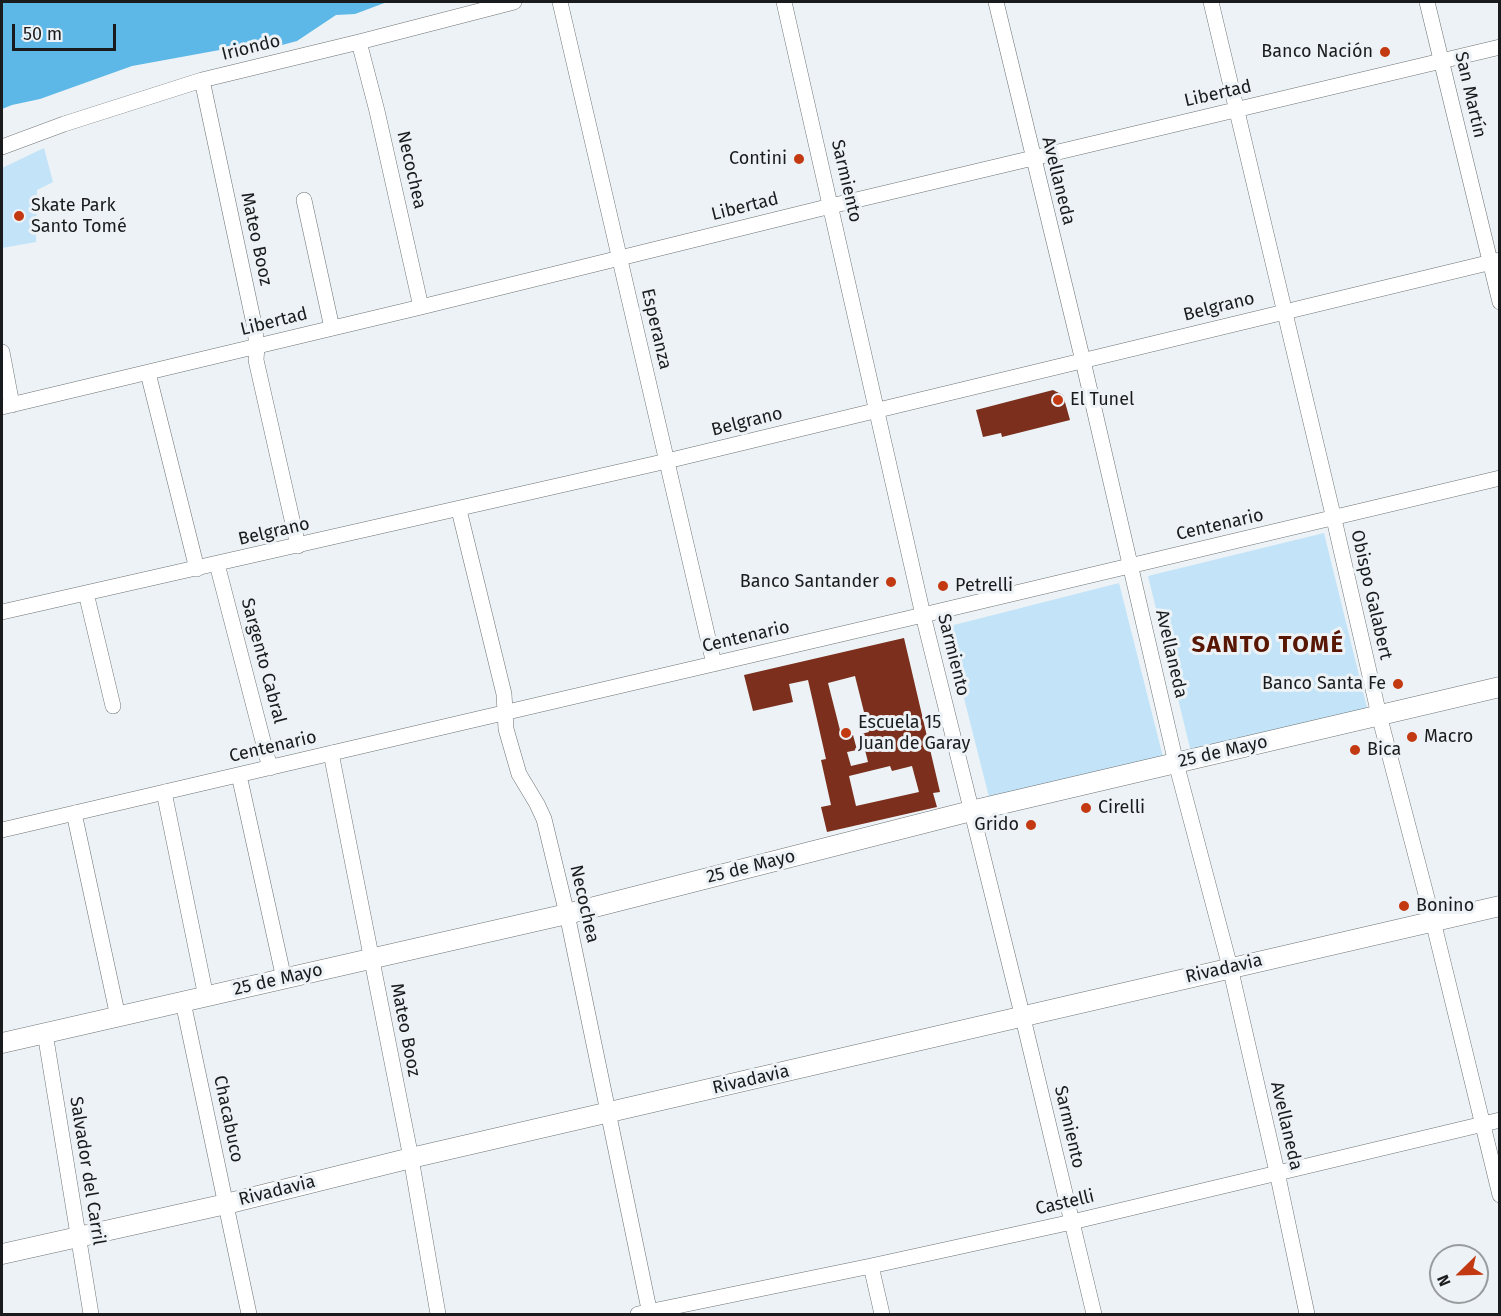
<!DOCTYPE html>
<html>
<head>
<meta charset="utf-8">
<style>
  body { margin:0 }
  #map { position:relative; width:1501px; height:1316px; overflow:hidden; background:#ecf2f5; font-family:"Fira Sans",sans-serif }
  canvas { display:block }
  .frame { position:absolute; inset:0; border:3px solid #1a1b1c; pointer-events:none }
  .north { position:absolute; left:1429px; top:1244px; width:60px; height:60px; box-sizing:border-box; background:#ecf2f5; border:2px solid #989c9e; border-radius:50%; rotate:247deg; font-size:16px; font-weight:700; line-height:24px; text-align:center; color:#1a1b1c }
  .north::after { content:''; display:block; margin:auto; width:21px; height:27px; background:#c23912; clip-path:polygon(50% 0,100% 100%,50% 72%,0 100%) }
  .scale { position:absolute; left:12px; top:24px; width:104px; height:27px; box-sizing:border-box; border:3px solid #1a1b1c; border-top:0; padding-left:8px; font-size:18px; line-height:21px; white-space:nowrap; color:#1a1b1c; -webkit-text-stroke:4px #ecf2f5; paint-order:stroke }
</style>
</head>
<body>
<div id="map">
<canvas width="1501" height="1316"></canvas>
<div class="frame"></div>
<div class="north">N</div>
<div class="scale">50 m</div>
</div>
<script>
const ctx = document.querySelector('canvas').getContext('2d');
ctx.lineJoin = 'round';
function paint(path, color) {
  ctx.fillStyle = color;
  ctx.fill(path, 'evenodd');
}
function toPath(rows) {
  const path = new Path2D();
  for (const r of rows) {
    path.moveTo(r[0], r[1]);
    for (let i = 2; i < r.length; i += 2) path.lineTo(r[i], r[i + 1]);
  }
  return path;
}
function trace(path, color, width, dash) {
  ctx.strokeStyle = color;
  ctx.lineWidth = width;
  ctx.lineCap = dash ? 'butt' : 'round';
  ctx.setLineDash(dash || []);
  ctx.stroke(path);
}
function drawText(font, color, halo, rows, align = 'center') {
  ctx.font = font + ' "Fira Sans",sans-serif';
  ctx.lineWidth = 6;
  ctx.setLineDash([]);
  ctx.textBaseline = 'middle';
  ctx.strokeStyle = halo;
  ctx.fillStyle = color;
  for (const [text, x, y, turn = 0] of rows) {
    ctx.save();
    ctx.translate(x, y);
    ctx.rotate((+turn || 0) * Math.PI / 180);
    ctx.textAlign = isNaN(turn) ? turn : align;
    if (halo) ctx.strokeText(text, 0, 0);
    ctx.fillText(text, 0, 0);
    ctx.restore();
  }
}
paint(toPath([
  [44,148,53,182,37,190,36,242,2,248,2,168],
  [1324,533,1367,708,1191,752,1148,576],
  [1119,583,1163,757,990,801,946,627]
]), '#c3e4f8');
paint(toPath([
  [2,2,387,2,355,14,336,15,297,41,282,45,236,47,132,66,40,99,12,105,2,109]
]), '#5db8e8');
paint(toPath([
  [1053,390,1063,395,1070,420,1002,437,1001,433,983,437,976,410],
  [904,638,940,792,933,793,937,807,827,832,821,807,831,805,821,760,826,759,808,680,789,684,793,702,753,711,744,675],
  [855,676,869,732,861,734,868,762,851,766,847,752,857,750,853,735,842,738,828,683],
  [890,766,892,771,912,766,919,792,856,806,849,776]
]), '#7b2f1c');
const minor = toPath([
  [560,2,714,664],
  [784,2,923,615,1023,1018,1094,1314],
  [996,2,1083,361,1176,763,1230,967,1277,1172,1307,1314],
  [1211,2,1334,519,1379,715,1433,921,1500,1195],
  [1427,2,1500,302],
  [359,42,377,111,421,307],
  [202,80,254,324,257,346,256,360,298,546],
  [2,147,64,124,202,80,359,42,514,2],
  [304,200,332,328],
  [2,352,12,405],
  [148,373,197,569],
  [2,407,421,307,831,206,1500,47],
  [459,510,504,694,506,729,519,774,537,804,544,819,567,914,650,1314],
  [217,564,270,768],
  [86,593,113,706],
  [2,612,667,461,1500,260],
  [331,753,411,1158,438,1314],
  [239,775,284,979],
  [164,792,206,997],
  [74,813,118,1017],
  [2,830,923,615,1500,478],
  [183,1002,249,1314],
  [45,1033,91,1314],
  [871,1266,882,1314],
  [638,1314,871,1266,1072,1222,1500,1120]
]);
const major = toPath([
  [2,1043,567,914,971,811,1500,687],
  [2,1254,226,1204,411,1158,1500,906]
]);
trace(minor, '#6e7375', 16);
trace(major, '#6e7375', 21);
trace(minor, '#fff', 15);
trace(major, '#fff', 20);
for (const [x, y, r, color] of [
  [1385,52,6,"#c23912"],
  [799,159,6,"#c23912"],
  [19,216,6,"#c23912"],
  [1058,400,6,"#c23912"],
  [891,582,6,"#c23912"],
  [943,586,6,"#c23912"],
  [1398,684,6,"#c23912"],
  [846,733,6,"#c23912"],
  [1412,737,6,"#c23912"],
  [1355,750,6,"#c23912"],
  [1086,808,6,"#c23912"],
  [1031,825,6,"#c23912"],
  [1404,906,6,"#c23912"]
]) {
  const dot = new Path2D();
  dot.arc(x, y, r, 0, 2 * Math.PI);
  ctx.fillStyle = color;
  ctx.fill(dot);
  trace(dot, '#ecf2f5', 2);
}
drawText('18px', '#1a1b1c', '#ecf2f5', [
  ["Iriondo",251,48,-14],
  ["Libertad",1218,94,-13],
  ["San Martín",1470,95,77],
  ["Necochea",411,170,77],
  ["Sarmiento",846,181,77],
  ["Avellaneda",1058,181,76],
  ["Libertad",745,207,-14],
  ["Mateo Booz",256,239,78],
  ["Belgrano",1219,307,-14],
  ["Libertad",274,322,-14],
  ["Esperanza",656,329,77],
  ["Belgrano",747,422,-14],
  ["Centenario",1220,525,-13],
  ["Belgrano",274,532,-13],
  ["Obispo Galabert",1371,595,77],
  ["Centenario",746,637,-13],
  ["Avellaneda",1171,654,77],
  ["Sarmiento",953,655,76],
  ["Sargento Cabral",263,661,75],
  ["Centenario",273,747,-13],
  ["25 de Mayo",1223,752,-13],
  ["25 de Mayo",751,867,-14],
  ["Necochea",584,904,77],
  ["Rivadavia",1224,969,-13],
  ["25 de Mayo",278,980,-13],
  ["Mateo Booz",405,1030,79],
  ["Rivadavia",751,1080,-13],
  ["Chacabuco",228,1119,78],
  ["Avellaneda",1286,1126,77],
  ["Sarmiento",1069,1127,77],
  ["Salvador del Carril",87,1171,81],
  ["Rivadavia",277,1191,-14],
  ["Castelli",1065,1203,-13]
]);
drawText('18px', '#1a1b1c', '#ecf2f5', [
  ["Banco Nación",1373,52,"right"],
  ["Contini",787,159,"right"],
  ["Skate Park",31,206],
  ["Santo Tomé",31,227],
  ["El Tunel",1070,400],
  ["Banco Santander",879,582,"right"],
  ["Petrelli",955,586],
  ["Banco Santa Fe",1386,684,"right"],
  ["Escuela 15",858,723],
  ["Juan de Garay",858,744],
  ["Macro",1424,737],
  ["Bica",1367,750],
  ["Cirelli",1098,808],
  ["Grido",1019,825,"right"],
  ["Bonino",1416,906]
], 'left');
ctx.letterSpacing = '1.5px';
drawText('bold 24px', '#581605', '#ecf2f5', [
  ["SANTO TOMÉ",1268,645]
]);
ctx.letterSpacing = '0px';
</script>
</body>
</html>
